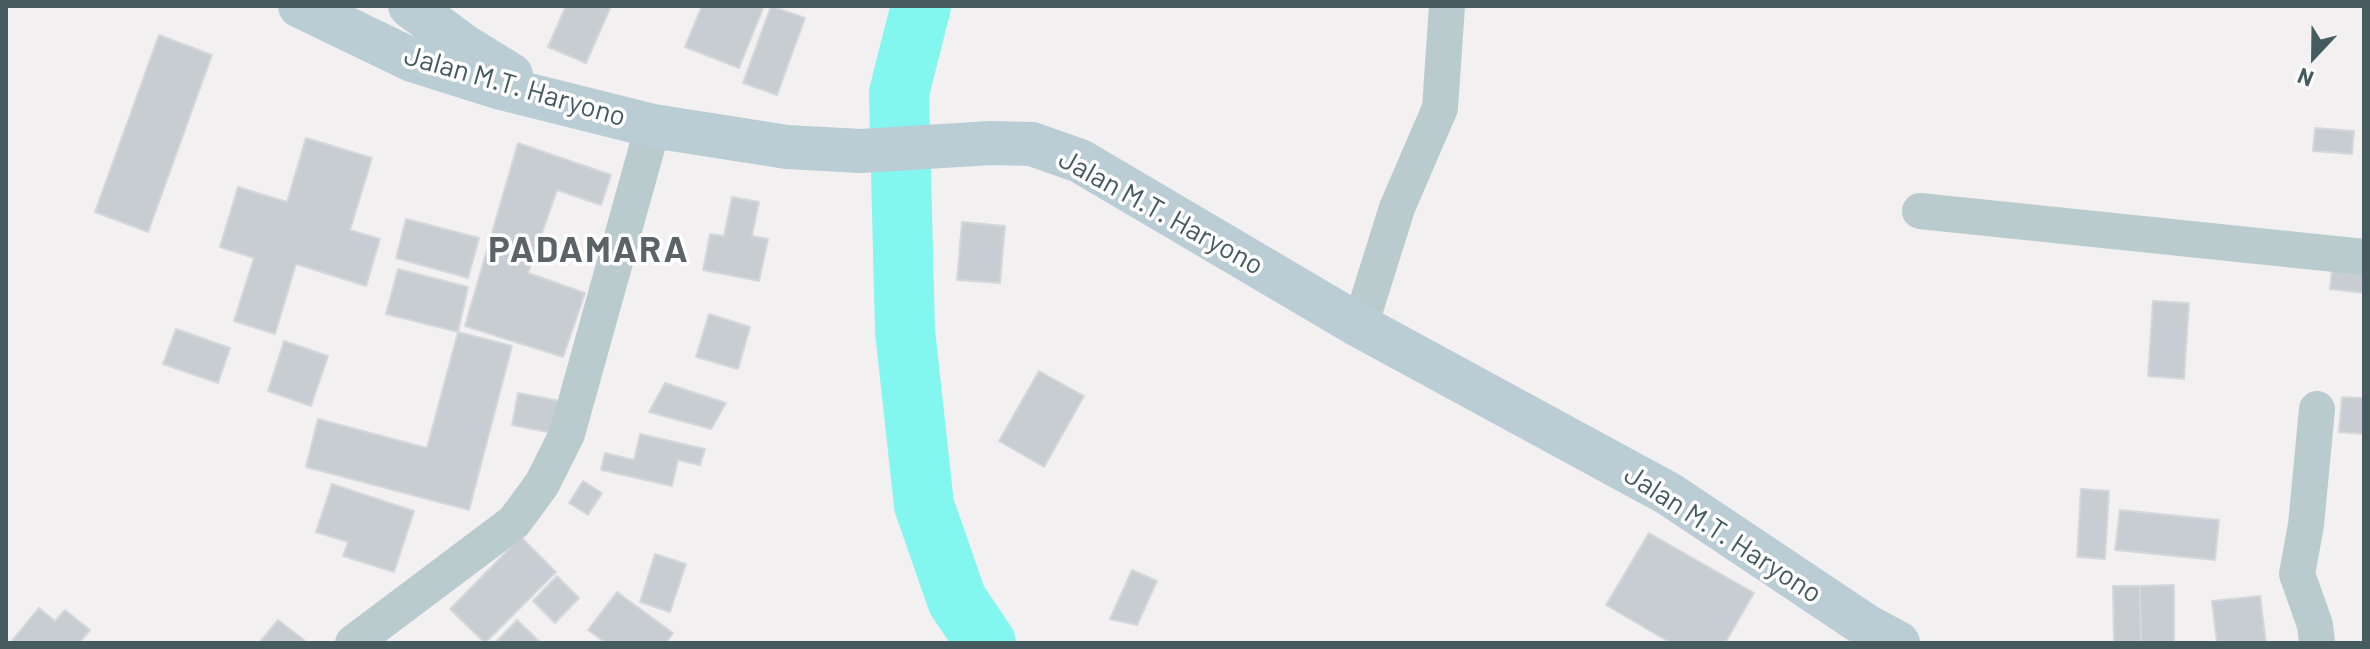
<!DOCTYPE html>
<html>
<head>
<meta charset="utf-8">
<style>
  body { margin:0 }
  #map { position:relative; width:2370px; height:649px; overflow:hidden; background:#f3f0f1; font-family:Barlow,sans-serif }
  canvas { display:block }
  .frame { position:absolute; inset:0; border:8px solid #465b60; pointer-events:none }
  .north { position:absolute; left:2274px; top:16px; width:80px; height:80px; -webkit-text-stroke:6px #fff; paint-order:stroke; rotate:202deg; font-size:22px; font-weight:700; line-height:32px; text-align:center; color:#465b60 }
  .north::after { content:''; display:block; margin:auto; width:28px; height:36px; background:#465b60; clip-path:polygon(50% 0,100% 100%,50% 72%,0 100%) }
</style>
</head>
<body>
<div id="map">
<canvas width="2370" height="649"></canvas>
<div class="frame"></div>
<div class="north">N</div>
</div>
<script>
const ctx = document.querySelector('canvas').getContext('2d');
ctx.lineJoin = 'round';
function toPath(rows) {
  const path = new Path2D();
  for (const r of rows) {
    path.moveTo(r[0], r[1]);
    for (let i = 2; i < r.length; i += 2) path.lineTo(r[i], r[i + 1]);
  }
  return path;
}
function trace(path, color, width, dash) {
  ctx.strokeStyle = color;
  ctx.lineWidth = width;
  ctx.lineCap = dash ? 'butt' : 'round';
  ctx.setLineDash(dash || []);
  ctx.stroke(path);
}
function paint(path, color) {
  ctx.fillStyle = color;
  ctx.fill(path, 'evenodd');
}
function drawText(font, color, halo, rows, align = 'center') {
  ctx.font = font + ' Barlow,sans-serif';
  ctx.lineWidth = 7;
  ctx.setLineDash([]);
  ctx.textBaseline = 'middle';
  ctx.strokeStyle = halo;
  ctx.fillStyle = color;
  for (const [text, x, y, turn = 0] of rows) {
    ctx.save();
    ctx.translate(x, y);
    ctx.rotate((+turn || 0) * Math.PI / 180);
    ctx.textAlign = isNaN(turn) ? turn : align;
    if (halo) ctx.strokeText(text, 0, 0);
    ctx.fillText(text, 0, 0);
    ctx.restore();
  }
}
trace(toPath([
  [921,6,899,93,905,331,924,505,957,600,986,643]
]), '#83f6ef', 60);
const building = toPath([
  [566,6,611,6,586,63,548,47,566,6],
  [702,6,764,6,739,68,685,47,702,6],
  [771,6,805,18,777,95,743,83,771,6],
  [159,35,212,55,148,232,95,212,159,35],
  [2315,128,2354,131,2352,154,2313,151,2315,128],
  [306,138,372,158,350,230,380,239,366,286,296,264,275,334,234,321,254,258,220,247,238,187,287,202,306,138],
  [518,143,611,175,601,205,557,190,528,273,585,293,563,357,465,326,518,143],
  [732,197,759,202,752,236,768,239,759,281,703,270,710,234,724,236,732,197],
  [406,219,479,238,468,278,396,258,406,219],
  [962,222,1005,226,1000,283,957,280,962,222],
  [2333,262,2364,265,2364,293,2330,289,2333,262],
  [398,269,468,287,458,332,386,314,398,269],
  [2153,301,2189,303,2184,379,2148,376,2153,301],
  [709,314,750,327,738,369,696,357,709,314],
  [176,329,230,348,218,383,163,364,176,329],
  [458,332,512,346,469,510,306,467,318,419,427,448,458,332],
  [284,341,328,356,311,406,268,391,284,341],
  [1039,371,1084,396,1044,467,999,441,1039,371],
  [665,383,726,403,711,429,649,412,665,383],
  [518,393,565,402,558,434,512,425,518,393],
  [2342,397,2364,398,2364,434,2339,432,2342,397],
  [640,434,705,449,700,465,678,460,672,486,601,470,605,453,634,460,640,434],
  [583,481,602,493,588,515,569,503,583,481],
  [332,484,414,511,394,572,343,556,348,542,316,532,332,484],
  [2081,489,2109,491,2105,559,2077,557,2081,489],
  [2120,510,2219,520,2215,560,2115,550,2120,510],
  [1649,533,1754,593,1725,643,1671,643,1606,605,1649,533],
  [521,537,556,572,485,643,450,609,521,537],
  [655,554,686,564,670,612,640,602,655,554],
  [1132,570,1157,581,1137,625,1110,619,1132,570],
  [557,576,579,598,555,623,533,601,557,576],
  [2174,585,2174,643,2141,643,2140,586,2174,585],
  [2113,586,2140,586,2141,643,2114,643,2113,586],
  [617,592,673,633,666,643,606,643,588,630,617,592],
  [2260,596,2266,643,2217,643,2212,601,2260,596],
  [39,608,55,621,65,610,90,630,79,643,10,643,39,608],
  [278,620,308,643,259,643,278,620],
  [517,620,541,643,495,643,517,620]
]);
paint(building, '#c7cdd0');
trace(building, '#d4d8dc', 2);
trace(toPath([
  [1920,211,2364,257],
  [1360,326,1397,208,1440,108,1447,6],
  [353,643,514,522,542,484,567,434,653,126],
  [2317,643,2315,625,2297,574,2306,525,2317,409]
]), '#bacbce', 36);
trace(toPath([
  [300,6,412,60,501,88,653,126,787,147,861,151,991,143,1032,144,1080,161,1360,326,1669,494,1868,627,1898,643],
  [410,6,464,46,511,75]
]), '#bacdd4', 44);
drawText('28px', '#465b60', '#fff', [
  ["Jalan M.T. Haryono",515,86,16],
  ["Jalan M.T. Haryono",1161,212,29],
  ["Jalan M.T. Haryono",1723,534,33]
]);
ctx.letterSpacing = '2px';
drawText('bold 36px', '#5c6366', '#fff', [
  ["PADAMARA",589,250]
]);
ctx.letterSpacing = '0px';
</script>
</body>
</html>
